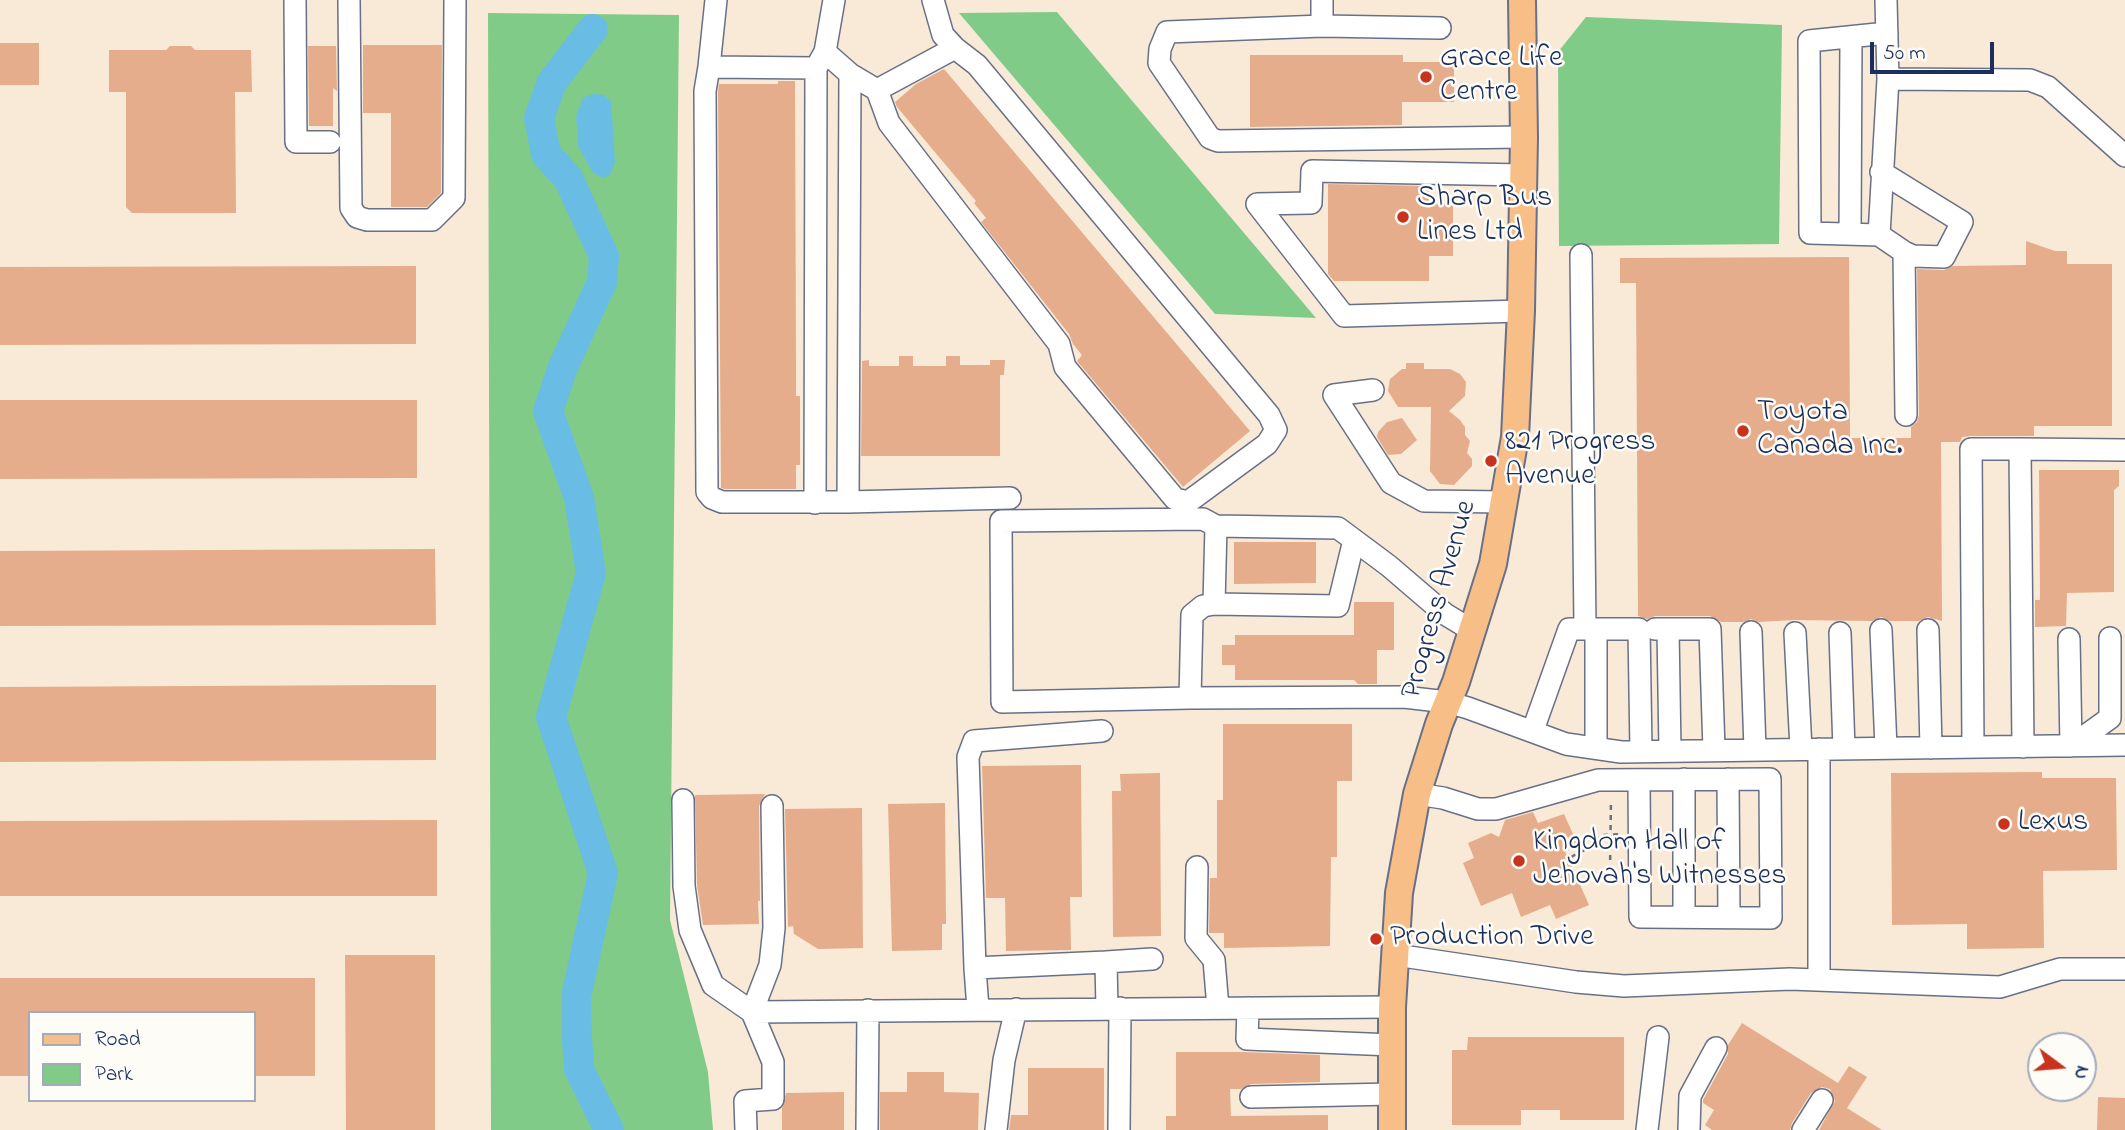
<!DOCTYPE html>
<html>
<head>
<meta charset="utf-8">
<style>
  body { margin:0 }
  #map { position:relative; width:2125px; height:1130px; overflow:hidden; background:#f8ead7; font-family:"Indie Flower",sans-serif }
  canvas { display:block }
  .legend { position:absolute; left:28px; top:1011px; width:228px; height:91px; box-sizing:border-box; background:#fdfcf7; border:2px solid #a3aaba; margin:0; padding:9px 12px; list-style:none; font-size:21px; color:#1b2f5e }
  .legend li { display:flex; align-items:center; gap:14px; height:35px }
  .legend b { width:35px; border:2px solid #a3aaba }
  .north { position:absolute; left:2027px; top:1032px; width:70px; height:70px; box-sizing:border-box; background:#fdfcf7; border:2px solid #a3aaba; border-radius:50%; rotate:106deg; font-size:19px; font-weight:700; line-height:28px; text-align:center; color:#1b2f5e }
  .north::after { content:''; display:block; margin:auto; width:24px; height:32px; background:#c8321e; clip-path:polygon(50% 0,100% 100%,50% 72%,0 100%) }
  .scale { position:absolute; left:1870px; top:42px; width:124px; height:32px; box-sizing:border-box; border:4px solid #1b2f5e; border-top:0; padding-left:9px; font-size:21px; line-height:24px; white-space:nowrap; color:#1b2f5e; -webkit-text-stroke:5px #fdfcf7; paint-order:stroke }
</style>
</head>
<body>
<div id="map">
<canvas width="2125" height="1130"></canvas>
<ul class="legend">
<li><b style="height:9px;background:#f7be88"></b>Road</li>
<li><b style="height:19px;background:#81cb88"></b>Park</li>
</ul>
<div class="north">N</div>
<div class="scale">50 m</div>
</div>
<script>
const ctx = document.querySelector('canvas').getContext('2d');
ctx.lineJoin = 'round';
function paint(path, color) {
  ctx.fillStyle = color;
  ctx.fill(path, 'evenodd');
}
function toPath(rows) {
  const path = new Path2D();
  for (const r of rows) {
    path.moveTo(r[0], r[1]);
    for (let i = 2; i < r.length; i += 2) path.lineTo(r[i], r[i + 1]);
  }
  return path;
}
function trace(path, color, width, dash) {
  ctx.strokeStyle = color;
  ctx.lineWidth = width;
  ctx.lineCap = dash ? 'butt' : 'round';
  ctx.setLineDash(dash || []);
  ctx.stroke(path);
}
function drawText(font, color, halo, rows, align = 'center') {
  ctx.font = font + ' "Indie Flower",sans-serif';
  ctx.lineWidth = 5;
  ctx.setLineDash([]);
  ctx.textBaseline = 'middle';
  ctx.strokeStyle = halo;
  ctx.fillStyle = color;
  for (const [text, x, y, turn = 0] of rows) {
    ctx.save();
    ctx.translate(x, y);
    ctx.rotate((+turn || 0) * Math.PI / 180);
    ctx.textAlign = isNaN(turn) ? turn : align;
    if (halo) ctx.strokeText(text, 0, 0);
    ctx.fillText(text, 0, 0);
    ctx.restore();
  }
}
paint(toPath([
  [1057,12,1316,318,1215,314,959,13],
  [488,13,679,15,670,920,708,1072,713,1130,491,1130],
  [1586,17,1782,25,1779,244,1559,246,1558,52]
]), '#81cb88');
paint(toPath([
  [592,94,604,95,611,102,615,162,610,175,603,178,593,173,578,146,576,116,583,98]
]), '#69bde5');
trace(toPath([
  [593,29,552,82,539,118,546,154,568,178,604,256,602,282,563,367,548,411,579,498,591,573,551,717,603,873,576,997,577,1038,579,1069,609,1130]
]), '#69bde5', 30);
paint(toPath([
  [0,43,39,43,39,85,0,85],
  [363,45,442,45,441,193,427,207,391,207,391,113,363,113],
  [170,46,191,46,195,50,251,50,252,92,235,92,236,213,132,213,126,207,126,92,109,92,109,50,166,50],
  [308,46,336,46,337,91,333,88,333,126,309,126],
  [1250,55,1403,55,1403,62,1454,62,1454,102,1402,102,1402,125,1250,127],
  [944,69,1250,431,1183,487,1077,361,1082,355,1073,344,1069,334,981,222,986,218,974,203,976,201,897,107,895,102,916,84],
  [778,81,795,81,796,363,796,396,800,396,800,465,796,465,796,489,725,489,721,488,718,91,719,84,778,84],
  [1328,184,1429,186,1429,204,1453,204,1453,256,1429,256,1429,281,1334,281,1328,274],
  [2026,241,2055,251,2067,251,2067,264,2112,264,2112,426,2034,426,2034,436,1971,436,1962,437,1960,442,1941,442,1942,621,1928,617,1919,621,1890,621,1881,617,1872,621,1795,620,1759,622,1751,619,1743,622,1721,622,1710,616,1655,616,1647,619,1638,616,1636,283,1620,283,1620,258,1849,257,1850,438,1911,438,1911,427,1917,422,1919,415,1917,269,1944,270,1953,266,2026,265],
  [416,266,416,344,0,345,0,267],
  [899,356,913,356,913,366,946,366,946,356,960,356,960,365,990,365,990,360,1005,360,1004,375,1000,375,1000,456,861,456,862,361,869,360,869,366,899,366],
  [1406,363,1424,363,1424,369,1450,369,1460,374,1466,382,1465,396,1449,411,1460,420,1465,427,1465,435,1470,441,1467,453,1472,459,1472,466,1454,485,1440,484,1430,471,1431,407,1398,407,1388,391,1390,379,1402,369,1406,369],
  [0,400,417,400,417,478,0,479],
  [1402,418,1417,440,1401,454,1388,455,1377,437,1378,432,1387,422],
  [2039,470,2119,470,2119,486,2114,490,2114,592,2067,593,2066,626,2035,627,2035,600,2040,600],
  [1234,542,1316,542,1316,583,1234,584],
  [435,549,436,625,0,626,0,551],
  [1354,602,1394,602,1394,650,1377,650,1377,684,1358,684,1354,680,1235,680,1235,665,1222,665,1222,645,1235,645,1235,635,1354,635],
  [394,685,436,685,436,760,0,762,0,687],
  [1223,724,1352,724,1352,781,1337,781,1337,857,1331,857,1330,946,1224,948,1224,933,1209,933,1210,878,1217,878,1217,800,1223,800],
  [1081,765,1082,897,1070,897,1071,950,1006,951,1005,898,986,898,982,766],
  [2042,772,2042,778,2116,778,2117,870,2043,871,2044,948,1967,949,1967,924,1892,925,1891,773],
  [1160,773,1161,936,1113,937,1112,791,1121,791,1120,774],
  [765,794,759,806,760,901,758,901,759,924,703,925,697,885,695,795],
  [945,803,946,924,942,924,942,950,892,951,888,804],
  [862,808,863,948,818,949,794,934,793,926,788,927,785,809],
  [1533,812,1538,823,1564,814,1578,845,1565,851,1589,905,1556,919,1550,905,1521,917,1512,893,1481,906,1463,863,1474,858,1468,843,1491,833,1499,837,1505,820],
  [437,820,437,896,0,896,0,821],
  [345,955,435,955,435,1130,346,1130],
  [0,978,315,978,315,1076,254,1076,254,1013,30,1013,30,1076,0,1076],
  [1742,1023,1838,1083,1849,1066,1867,1077,1847,1108,1882,1130,1819,1130,1835,1101,1830,1089,1822,1087,1811,1093,1792,1123,1790,1130,1712,1130,1705,1125,1714,1110,1703,1103,1703,1100,1728,1054,1728,1045],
  [1468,1037,1624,1037,1624,1120,1560,1120,1560,1110,1521,1110,1521,1125,1452,1125,1452,1050,1467,1050],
  [1176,1052,1244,1052,1320,1055,1320,1082,1251,1084,1241,1089,1230,1089,1231,1116,1328,1115,1328,1130,1166,1130,1166,1116,1176,1116],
  [1028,1068,1104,1068,1104,1130,1009,1130,1011,1115,1028,1115],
  [907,1072,944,1072,944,1092,979,1093,978,1130,880,1130,880,1092,907,1092],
  [844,1092,844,1130,782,1130,782,1108,786,1093],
  [2098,1097,2125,1098,2125,1130,2097,1130]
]), '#e5ad8b');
const minor = toPath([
  [295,0,296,142,330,142],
  [349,0,351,208,357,217,367,220,432,220,454,198,455,0],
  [716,0,709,67,816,68,825,52,834,0],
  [1322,0,1322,26,1440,28],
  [1886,0,1888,79,1879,235,1904,252,1906,415],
  [1322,26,1167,32,1160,49,1159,63,1210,138,1218,141,1524,137],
  [825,52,850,74,877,90,889,123,1059,344,1065,367,1175,499,1188,502,1267,444,1276,430,1269,415,977,65,955,48,943,35,933,0],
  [709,67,705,91,707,492,712,498,722,502,848,502,1010,498],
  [1888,79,2030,80,2048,87,2125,156],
  [877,90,955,48],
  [1881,172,1962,222,1944,257,1913,256,1904,252],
  [1850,234,1851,37],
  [1879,235,1810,233,1809,41,1887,33],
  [1581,255,1585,629],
  [1521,311,1344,316,1257,204,1311,203,1312,171,1523,175],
  [1373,390,1334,395,1391,483,1424,501,1505,502],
  [2020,449,2125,450],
  [848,502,850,74],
  [815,503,816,68],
  [1216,526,1203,519,1001,521,1002,702,1190,698,1404,697,1447,702,1468,708,1566,744,1621,752,2125,745],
  [1354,540,1338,606,1214,604,1216,526,1338,528,1389,566,1445,614,1473,631],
  [1596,629,1639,629,1641,751],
  [1655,629,1668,629,1670,751],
  [1668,629,1710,629,1714,750],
  [1881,630,1886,748],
  [1928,630,1931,748],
  [1751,632,1755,750],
  [1795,633,1801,749],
  [1840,633,1844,749],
  [2069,639,2071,746,2110,718,2110,638],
  [1190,698,1192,615,1203,606,1214,604],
  [1533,730,1569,629,1596,629,1596,748],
  [1102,731,974,741,968,757,975,968,1106,962,1107,1009],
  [1973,747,1971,449,2020,449,2023,747],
  [1819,749,1819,980],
  [1684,779,1684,917],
  [1728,779,1729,917],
  [1417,794,1443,798,1478,809,1496,809,1598,780,1770,779,1771,918,1640,917,1639,780],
  [683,800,684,886,690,930,713,985,752,1012,773,1062,773,1099,745,1101,746,1130],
  [1197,867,1196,938,1214,960,1218,1008],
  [1396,955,1576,982,1624,986,1790,979,2000,987,2060,969,2125,969],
  [1106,962,1152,959],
  [975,968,978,1009],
  [1248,1008,1247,1039,1392,1045],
  [752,1012,1392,1007],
  [752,1012,770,965,774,928,772,806],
  [1251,1097,1392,1094],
  [867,1130,868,1010],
  [996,1130,1004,1060,1016,1009],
  [1119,1130,1120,1008],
  [1647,1130,1658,1037],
  [1689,1130,1690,1096,1716,1048],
  [1803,1130,1822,1100]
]);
const major = toPath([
  [1392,1130,1392,1007,1399,893,1417,794,1439,724,1456,682,1493,564,1515,437,1521,311,1524,137,1522,0]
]);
trace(minor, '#687088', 24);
trace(major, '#687088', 30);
trace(toPath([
  [1571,857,1592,846,1595,840,1603,835,1622,834],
  [1610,870,1611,800]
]), '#687088', 2.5, [5, 5]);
trace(minor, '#fff', 21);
trace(major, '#f7be88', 26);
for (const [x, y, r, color] of [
  [1426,77,7,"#c8321e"],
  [1403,217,7,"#c8321e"],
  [1743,431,7,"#c8321e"],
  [1491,461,7,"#c8321e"],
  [2004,824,7,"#c8321e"],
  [1519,861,7,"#c8321e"],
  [1376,939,7,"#c8321e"]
]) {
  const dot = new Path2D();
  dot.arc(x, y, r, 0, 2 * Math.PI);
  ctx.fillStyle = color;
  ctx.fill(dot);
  trace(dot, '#fdfcf7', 2.5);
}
drawText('30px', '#1b2f5e', '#fdfcf7', [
  ["Grace Life",1440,60],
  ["Centre",1440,94],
  ["Sharp Bus",1417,200],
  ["Lines Ltd",1417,234],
  ["Toyota",1757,414],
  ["Canada Inc.",1757,448],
  ["821 Progress",1505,444],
  ["Avenue",1505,478],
  ["Lexus",2018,824],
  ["Kingdom Hall of",1533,844],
  ["Jehovah's Witnesses",1533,878],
  ["Production Drive",1390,939]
], 'left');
drawText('30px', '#1b2f5e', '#fdfcf7', [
  ["Progress Avenue",1441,600,-74]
]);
</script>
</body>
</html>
